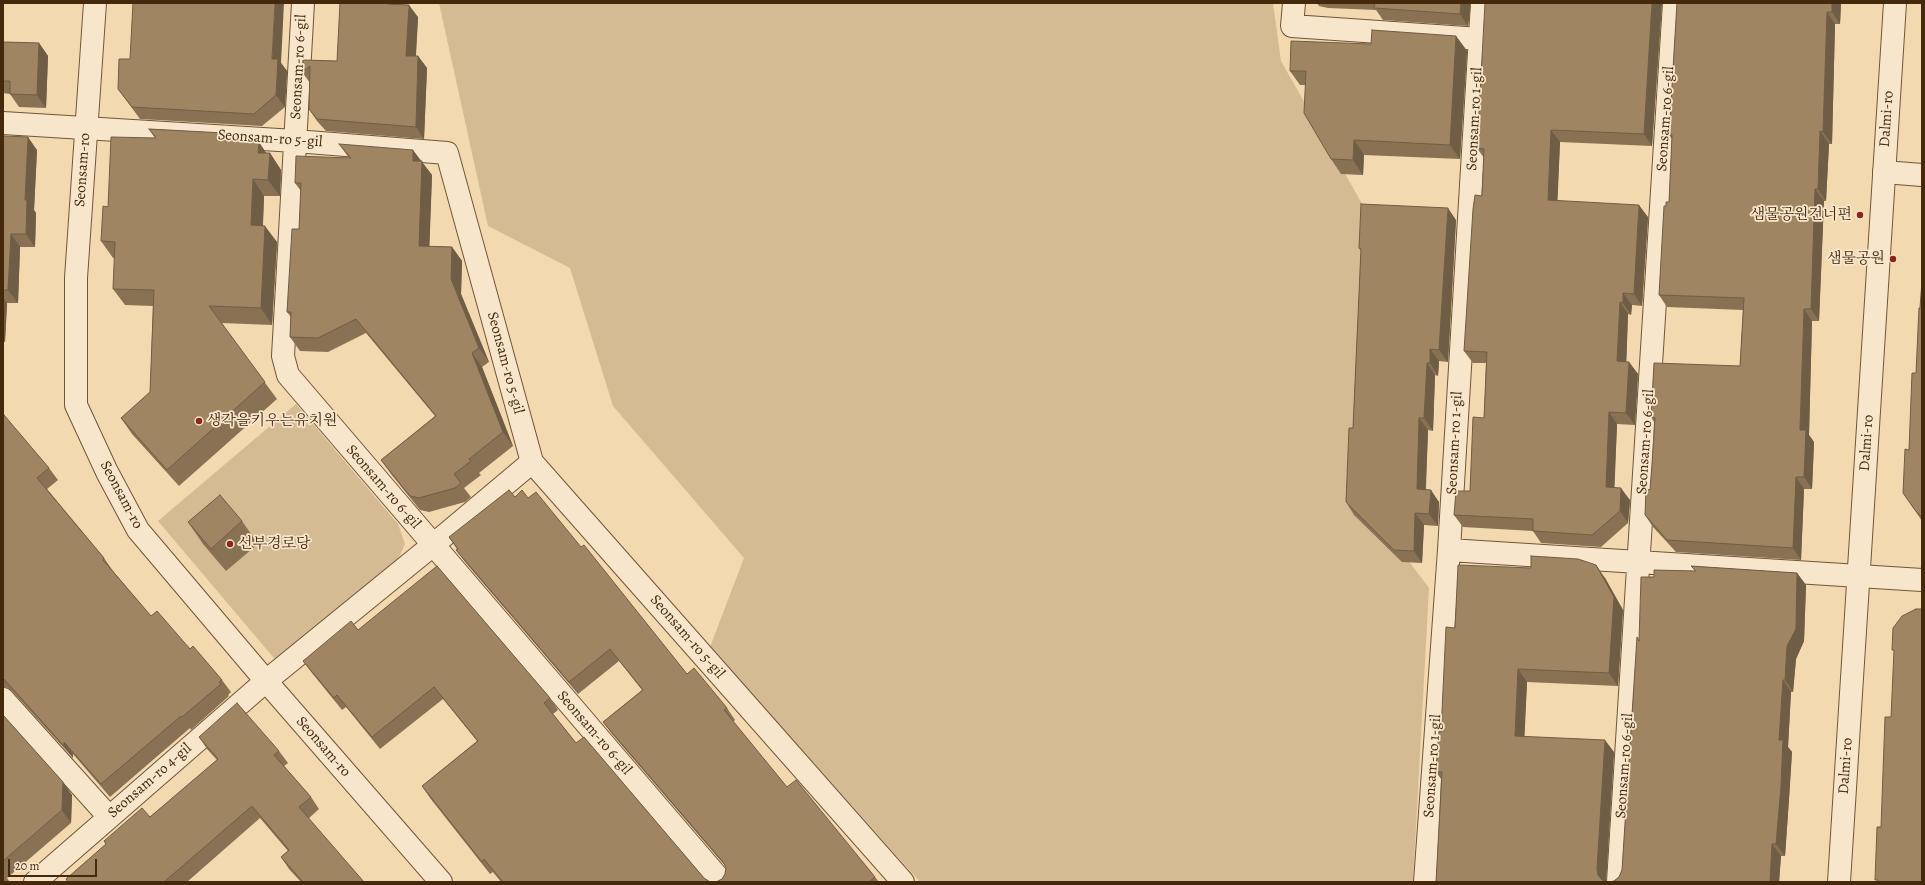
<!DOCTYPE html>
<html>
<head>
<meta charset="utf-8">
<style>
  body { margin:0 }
  #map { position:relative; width:1925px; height:885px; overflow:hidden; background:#f3d9b0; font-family:Alegreya,serif }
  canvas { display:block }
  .frame { position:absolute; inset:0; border:4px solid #45290d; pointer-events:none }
  .scale { position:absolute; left:8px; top:859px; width:89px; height:18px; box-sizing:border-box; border:2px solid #45290d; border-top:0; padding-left:5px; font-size:12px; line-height:14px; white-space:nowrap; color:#45290d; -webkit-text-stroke:3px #f7e6cc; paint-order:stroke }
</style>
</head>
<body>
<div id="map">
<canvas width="1925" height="885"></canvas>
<div class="frame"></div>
<div class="scale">20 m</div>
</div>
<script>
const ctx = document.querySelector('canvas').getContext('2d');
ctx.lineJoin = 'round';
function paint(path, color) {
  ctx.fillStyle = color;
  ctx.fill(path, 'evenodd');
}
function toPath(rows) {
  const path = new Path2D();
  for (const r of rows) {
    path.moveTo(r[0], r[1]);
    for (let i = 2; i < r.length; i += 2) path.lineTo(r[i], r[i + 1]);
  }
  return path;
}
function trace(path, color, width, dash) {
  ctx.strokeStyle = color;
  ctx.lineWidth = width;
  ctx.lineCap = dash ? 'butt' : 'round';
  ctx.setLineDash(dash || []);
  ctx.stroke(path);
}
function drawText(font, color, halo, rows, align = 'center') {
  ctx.font = font + ' Alegreya,"Noto Serif KR",serif';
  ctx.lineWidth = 3.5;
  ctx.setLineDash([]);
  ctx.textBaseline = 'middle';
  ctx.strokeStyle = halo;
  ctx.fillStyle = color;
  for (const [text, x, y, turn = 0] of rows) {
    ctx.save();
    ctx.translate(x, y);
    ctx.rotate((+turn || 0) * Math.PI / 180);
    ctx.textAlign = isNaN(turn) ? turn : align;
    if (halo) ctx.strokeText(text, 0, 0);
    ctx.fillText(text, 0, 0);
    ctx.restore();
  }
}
paint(toPath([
  [439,3,1273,3,1281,61,1365,209,1353,487,1429,588,1413,882,920,882,710,647,744,558,613,406,570,268,488,226],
  [296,404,398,524,405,544,396,564,278,663,158,521]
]), '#d5bb94');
const minor = toPath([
  [303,3,283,356,288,375,722,882],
  [1294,3,1292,26,1480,39],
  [3,123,295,141,447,153,532,462,903,882],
  [1884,172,1922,175],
  [1449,550,1922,580],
  [3,699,109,817],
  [35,882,266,681,433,545,532,462],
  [1425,882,1449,550,1482,3],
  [1618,882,1674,3]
]);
const tertiary = toPath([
  [95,3,76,278,76,405,107,472,138,530,266,681,441,882],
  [1839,882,1895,3]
]);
trace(minor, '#705536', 24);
trace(tertiary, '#705536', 24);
trace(minor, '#f7e6cc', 22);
trace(tertiary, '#f7e6cc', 22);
paint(toPath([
  [1317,3,1471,3,1468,26,1383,20,1376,10,1328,8,1319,6],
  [1662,3,1652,146,1560,142,1557,201,1648,217,1642,306,1632,305,1631,315,1628,314,1626,362,1629,362,1638,374,1635,425,1617,424,1614,488,1630,500,1628,523,1601,547,1541,543,1533,531,1463,527,1454,515,1470,491,1484,418,1486,363,1473,363,1464,351,1482,196,1484,158,1477,148],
  [1677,3,1841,3,1840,24,1835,24,1832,144,1829,144,1826,201,1824,201,1819,321,1812,321,1809,435,1814,442,1812,489,1804,489,1801,560,1676,552,1653,527,1645,515,1650,490,1652,464,1654,422,1651,417,1740,366,1743,310,1667,307,1659,295,1666,206,1669,202,1672,139,1669,135],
  [397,4,418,17,416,56,418,56,427,68,424,139,326,131,317,121,309,109,310,83,302,72,303,60,337,61],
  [1456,36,1467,51,1460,159,1364,155,1363,175,1341,174,1331,159,1306,85,1300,85,1290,71],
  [3,42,39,43,48,56,46,108,19,107,10,94,3,93],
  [130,59,281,63,287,71,285,107,262,126,140,119,118,89],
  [149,129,224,133,228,140,267,153,270,153,281,170,280,196,264,196,263,226,277,242,272,325,221,323,277,399,179,486,132,434,121,418,150,392,153,306,125,305,113,289,115,258,113,258,101,241,108,207,155,138],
  [3,136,37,150,34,210,36,213,35,247,20,247,18,303,7,303,5,342,3,342],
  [339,144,421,161,432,175,429,246,452,247,462,261,461,294,489,362,482,367,513,446,479,473,481,475,464,488,471,497,465,502,429,512,420,510,391,474,381,460,435,416,366,333,328,352,300,351,290,337,291,317,287,312,299,229,301,191,295,183,349,158],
  [1456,220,1448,362,1439,361,1438,376,1435,375,1433,431,1428,430,1426,489,1439,502,1438,526,1424,525,1422,563,1402,562,1354,515,1346,502,1353,428,1361,251,1359,248],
  [1922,281,1922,521,1903,493,1909,450,1916,373],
  [3,417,49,468,58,480,47,489,104,558,113,571,151,616,190,649,222,680,231,692,228,695,229,696,191,730,190,728,110,797,73,754,73,758,12,691,6,687,3,687],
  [515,497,528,498,581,547,687,674,727,708,735,720,733,722,787,787,875,877,879,882,716,882,722,879,725,874,726,867,612,734,603,722,642,690,619,661,578,694,465,562,456,550,457,549,449,537],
  [242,521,258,544,226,571,203,544,188,522],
  [1691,566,1797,573,1806,585,1804,641,1796,659,1793,692,1791,692,1788,747,1792,752,1789,799,1785,856,1781,856,1779,882,1436,882,1441,779,1436,772,1455,628,1605,578,1623,610,1618,686,1527,682,1524,736,1614,752,1606,881,1609,882,1614,881,1619,877,1622,870,1637,637,1639,640,1654,577,1695,571],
  [358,630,550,698,558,710,553,714,576,743,704,878,710,882,714,882,501,882,493,872,490,874,430,798,422,786,477,741,443,699,380,749,346,707,342,710,312,673,303,661],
  [3,715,72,795,71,823,7,878,9,881,7,882,3,882],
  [199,737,279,751,288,763,284,766,311,797,319,809,308,819,364,882,301,882,289,869,281,857,288,851,260,818,187,882,68,882,66,879,106,844,104,841,150,817,217,760,207,749]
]), '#897254');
paint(toPath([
  [275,3,284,3,281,63,287,71,285,107,276,95,272,59],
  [388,3,397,3,397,16],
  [1461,3,1471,3,1468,26,1460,14],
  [1652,3,1662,3,1652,146,1644,134],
  [1832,3,1841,3,1840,24,1832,12],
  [409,5,418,17,415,68,406,56],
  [1827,12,1835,24,1832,144,1823,132],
  [1456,36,1467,51,1460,159,1450,145],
  [39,43,48,56,46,108,37,95],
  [418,56,427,68,424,139,416,127],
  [1551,130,1560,142,1557,213,1548,200],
  [1820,131,1829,144,1826,201,1818,189],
  [28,137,37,150,34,210,36,213,35,247,26,234,25,200],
  [1354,140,1364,155,1363,175,1353,160],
  [259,142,269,157,270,153,281,170,280,196,268,180,258,153],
  [413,150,432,175,429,260,419,246,413,161],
  [253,179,264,196,262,242,251,225],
  [1815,189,1824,201,1819,321,1811,309],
  [1639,205,1648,217,1642,306,1634,294],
  [1448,208,1456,220,1448,362,1439,350],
  [265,226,277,242,272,325,261,308],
  [11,234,20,247,18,303,8,290],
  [452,247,462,261,461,294,489,362,479,348,451,279],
  [1623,293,1632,305,1631,315,1623,303],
  [3,297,7,303,5,342,3,339],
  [1620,302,1628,314,1626,373,1617,361],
  [1804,309,1812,321,1809,435,1814,442,1812,489,1804,477,1800,430],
  [1430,349,1439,361,1438,376,1430,363],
  [472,353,482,367,513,446,503,432],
  [1629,362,1638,374,1635,425,1626,413],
  [1427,363,1435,375,1433,431,1424,418],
  [1609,412,1617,424,1614,500,1606,487],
  [1419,418,1428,430,1425,501,1417,489],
  [1796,477,1804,489,1801,560,1793,548],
  [1621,488,1630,500,1628,523,1620,511],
  [1431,490,1439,502,1438,526,1429,514],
  [1415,513,1424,525,1422,563,1414,551],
  [1596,565,1605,578,1623,610,1618,686,1609,673],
  [1797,573,1806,585,1804,641,1796,659,1793,692,1785,680,1787,646],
  [1518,669,1527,682,1524,748,1515,736],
  [1783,680,1791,692,1788,747,1792,752,1789,799,1785,856,1776,844,1779,740],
  [1605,740,1614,752,1606,882,1603,882,1598,875,1597,869],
  [64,742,73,754,73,758,64,746],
  [63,782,72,795,71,823,62,810],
  [1772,844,1781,856,1779,882,1770,882]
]), '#6f5d45');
const building = toPath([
  [133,3,275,3,272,59,278,59,276,95,254,114,132,107,118,89,119,59,130,59,133,3],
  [340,3,388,3,388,4,409,5,406,56,418,56,416,127,317,119,309,109,310,66,302,72,303,60,337,61,340,3],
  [1375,3,1461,3,1460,14,1374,8,1375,3],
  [1485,3,1652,3,1644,134,1551,130,1548,200,1639,205,1634,294,1623,293,1623,303,1620,302,1617,361,1629,362,1626,413,1609,412,1606,487,1621,488,1620,511,1592,535,1533,531,1533,519,1454,515,1456,491,1470,491,1473,417,1484,418,1487,352,1464,351,1473,209,1475,195,1482,196,1484,149,1477,148,1485,3],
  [1677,3,1832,3,1832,12,1827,12,1823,132,1820,131,1818,189,1815,189,1811,309,1804,309,1800,430,1806,430,1804,477,1796,477,1793,548,1667,540,1645,515,1646,489,1650,490,1652,464,1655,418,1651,417,1654,363,1740,366,1744,298,1659,295,1664,206,1666,206,1666,202,1669,202,1672,135,1669,135,1677,3],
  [1372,30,1456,36,1450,145,1354,140,1353,160,1331,159,1304,113,1306,71,1290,71,1291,41,1371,44,1372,30],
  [3,42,39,43,37,95,10,94,10,81,3,81,3,42],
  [149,129,224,133,216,140,259,142,258,153,270,153,268,180,253,179,251,225,265,226,261,308,209,306,265,382,167,470,121,418,150,392,154,290,113,289,115,242,101,241,103,206,108,207,111,137,156,138,149,129],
  [3,136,28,137,25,200,27,200,26,234,11,234,8,290,3,290,3,136],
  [339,144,413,150,413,161,422,161,419,246,452,247,451,279,479,348,472,353,503,432,469,459,471,461,454,474,461,483,455,488,419,498,410,496,381,460,436,416,356,319,318,338,290,337,291,312,287,312,292,229,299,229,301,183,295,183,296,156,351,158,339,144],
  [1361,204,1448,208,1439,350,1430,349,1430,363,1427,363,1424,418,1419,418,1417,489,1431,490,1429,514,1415,513,1414,551,1394,550,1346,502,1349,428,1353,428,1361,249,1359,248,1361,204],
  [1922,281,1922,517,1915,510,1903,493,1905,449,1909,450,1912,373,1916,373,1919,308,1920,308,1922,281],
  [4,415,49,468,37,478,104,558,103,560,151,616,157,611,190,649,193,646,222,680,219,682,221,684,182,717,181,716,101,784,64,742,64,746,3,678,3,417,4,415],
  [509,490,515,497,522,490,528,498,536,492,581,547,584,545,687,674,694,668,727,708,724,710,787,787,796,780,875,877,869,882,716,882,722,879,725,874,726,867,723,862,603,722,643,690,610,649,569,682,456,550,458,549,449,537,509,490],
  [220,495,242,521,211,549,188,522,220,495],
  [1531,556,1578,559,1596,565,1614,597,1609,673,1518,669,1515,736,1605,740,1597,869,1598,875,1602,880,1609,882,1614,881,1619,877,1622,870,1637,637,1639,641,1641,577,1654,577,1654,570,1696,571,1691,566,1797,573,1796,629,1787,646,1785,680,1783,680,1779,740,1783,740,1781,786,1776,844,1772,844,1770,882,1436,882,1442,772,1436,772,1436,769,1439,731,1441,732,1446,627,1455,628,1458,565,1531,568,1531,556],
  [437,566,550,698,544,703,576,743,584,737,704,878,710,882,714,882,503,882,484,859,482,862,422,786,478,741,434,687,372,737,337,695,334,698,303,661,351,621,358,630,437,566],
  [1916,609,1922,609,1922,882,1878,882,1878,880,1875,880,1877,827,1881,827,1885,717,1891,717,1894,650,1892,650,1893,628,1902,616,1916,609],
  [237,703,279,751,274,755,311,797,299,807,364,882,303,882,281,857,289,850,252,806,164,882,68,882,66,879,106,844,104,841,142,808,150,817,218,759,199,737,237,703],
  [3,715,63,782,62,810,3,861,3,715]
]);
paint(building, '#9f8562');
trace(building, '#6f5d45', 1);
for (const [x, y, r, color] of [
  [1860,215,4,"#8f2418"],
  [1893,259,4,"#8f2418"],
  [199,421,4,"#8f2418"],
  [230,544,4,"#8f2418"]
]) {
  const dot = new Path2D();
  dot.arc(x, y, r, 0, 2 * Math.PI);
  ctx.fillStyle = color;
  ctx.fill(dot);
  trace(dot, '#f7e6cc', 1.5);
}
drawText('15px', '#45290d', '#f7e6cc', [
  ["Seonsam-ro 6-gil",299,67,-87],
  ["Seonsam-ro 1-gil",1475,119,-87],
  ["Seonsam-ro 6-gil",1666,119,-86],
  ["Dalmi-ro",1887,119,-86],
  ["Seonsam-ro 5-gil",270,139,4],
  ["Seonsam-ro",83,170,-86],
  ["Seonsam-ro 5-gil",505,363,75],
  ["Seonsam-ro 6-gil",1646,442,-86],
  ["Seonsam-ro 1-gil",1455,443,-87],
  ["Dalmi-ro",1867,443,-86],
  ["Seonsam-ro 6-gil",383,487,49],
  ["Seonsam-ro",121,495,62],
  ["Seonsam-ro 5-gil",687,637,49],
  ["Seonsam-ro 6-gil",594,733,49],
  ["Seonsam-ro",323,747,49],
  ["Seonsam-ro 1-gil",1433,766,-86],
  ["Seonsam-ro 6-gil",1625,766,-86],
  ["Dalmi-ro",1846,766,-86],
  ["Seonsam-ro 4-gil",150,781,-41]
]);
drawText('15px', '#45290d', '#f7e6cc', [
  ["샘물공원건너편",1852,215],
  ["샘물공원",1885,259],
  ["생각을키우는유치원",207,421,"left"],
  ["선부경로당",238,544,"left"]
], 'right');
</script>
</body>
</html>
